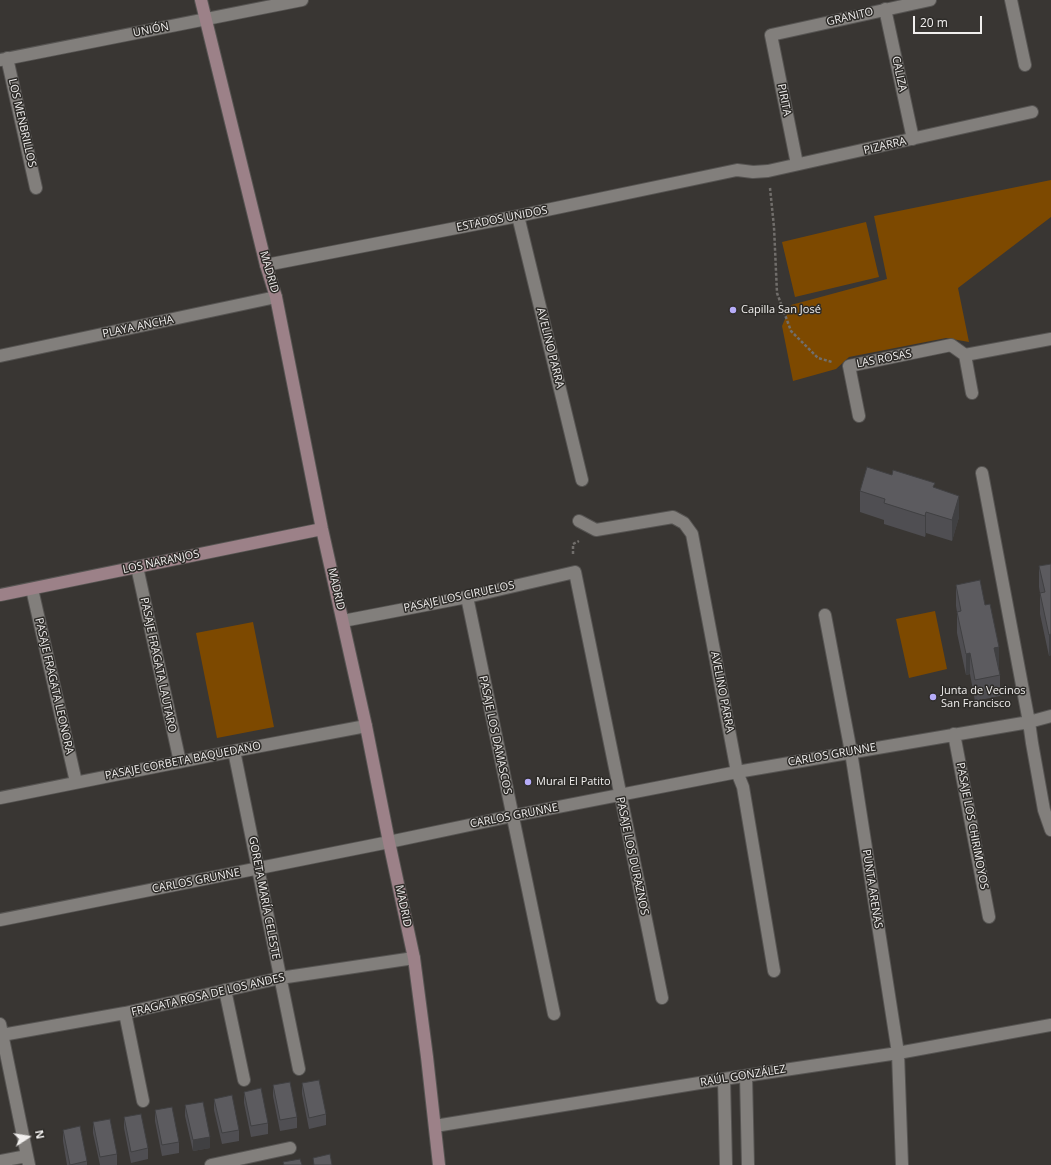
<!DOCTYPE html>
<html>
<head>
<meta charset="utf-8">
<style>
  body { margin:0 }
  #map { position:relative; width:1051px; height:1165px; overflow:hidden; background:#393633; font-family:"Open Sans",sans-serif }
  canvas { display:block }
  .north { position:absolute; left:8px; top:1117px; width:40px; height:40px; -webkit-text-stroke:3px #2e2c29; paint-order:stroke; rotate:78deg; font-size:11px; font-weight:700; line-height:16px; text-align:center; color:#f1efee }
  .north::after { content:''; display:block; margin:auto; width:14px; height:18px; background:#f1efee; clip-path:polygon(50% 0,100% 100%,50% 72%,0 100%) }
  .scale { position:absolute; left:913px; top:16px; width:69px; height:18px; box-sizing:border-box; border:2px solid #f1efee; border-top:0; padding-left:5px; font-size:12px; line-height:14px; white-space:nowrap; color:#f1efee; -webkit-text-stroke:3px #2e2c29; paint-order:stroke }
</style>
</head>
<body>
<div id="map">
<canvas width="1051" height="1165"></canvas>
<div class="north">N</div>
<div class="scale">20 m</div>
</div>
<script>
const ctx = document.querySelector('canvas').getContext('2d');
ctx.lineJoin = 'round';
function paint(path, color) {
  ctx.fillStyle = color;
  ctx.fill(path, 'evenodd');
}
function toPath(rows) {
  const path = new Path2D();
  for (const r of rows) {
    path.moveTo(r[0], r[1]);
    for (let i = 2; i < r.length; i += 2) path.lineTo(r[i], r[i + 1]);
  }
  return path;
}
function trace(path, color, width, dash) {
  ctx.strokeStyle = color;
  ctx.lineWidth = width;
  ctx.lineCap = dash ? 'butt' : 'round';
  ctx.setLineDash(dash || []);
  ctx.stroke(path);
}
function drawText(font, color, halo, rows, align = 'center') {
  ctx.font = font + ' "Open Sans",sans-serif';
  ctx.lineWidth = 3;
  ctx.setLineDash([]);
  ctx.textBaseline = 'middle';
  ctx.strokeStyle = halo;
  ctx.fillStyle = color;
  for (const [text, x, y, turn = 0] of rows) {
    ctx.save();
    ctx.translate(x, y);
    ctx.rotate((+turn || 0) * Math.PI / 180);
    ctx.textAlign = isNaN(turn) ? turn : align;
    if (halo) ctx.strokeText(text, 0, 0);
    ctx.fillText(text, 0, 0);
    ctx.restore();
  }
}
paint(toPath([
  [1051,180,1051,217,958,288,969,342,946,338,849,357,836,369,793,381,782,326,791,305,887,279,874,216],
  [866,222,879,277,795,297,782,242],
  [935,611,947,669,909,678,896,619],
  [253,622,274,727,217,738,196,633]
]), '#7d4900');
const street = toPath([
  [1011,0,1025,65],
  [885,9,913,139],
  [7,58,36,188],
  [0,60,302,0],
  [797,164,771,35,930,0],
  [518,216,582,480],
  [266,265,518,216,737,170,753,172,768,171,1032,112],
  [965,355,1051,339],
  [0,356,276,297],
  [859,416,849,366,951,345,965,355,972,393],
  [982,473,1029,722,1032,743,1044,810,1051,830],
  [579,521,596,530,673,517,684,523,692,534,737,772,743,787,774,971],
  [137,567,180,762],
  [32,589,76,782],
  [467,597,554,1014],
  [825,615,851,752,898,1053,902,1165],
  [343,621,467,597,575,572,662,998],
  [954,734,989,917],
  [234,751,299,1069],
  [0,798,234,751,366,726],
  [0,920,389,842,512,816,737,772,1029,722,1051,716],
  [225,990,244,1080],
  [125,1013,143,1101],
  [0,1024,29,1165],
  [2,1035,125,1013,280,978,414,958],
  [746,1076,748,1165],
  [724,1079,726,1165],
  [435,1126,724,1079,898,1053,1051,1025],
  [0,1161,27,1156],
  [211,1165,290,1148]
]);
const secondary = toPath([
  [201,0,266,265,276,297,322,529,366,726,389,842,414,958,427,1057,439,1165],
  [0,595,322,529]
]);
trace(street, '#565452', 14);
trace(secondary, '#565452', 14);
trace(toPath([
  [770,188,774,227,777,293,791,331,818,358,832,362],
  [573,554,573,544,579,541]
]), '#716e6b', 2.5, [3, 2]);
trace(street, '#827f7c', 12);
trace(secondary, '#9c8188', 12);
paint(toPath([
  [935,488,959,517,952,541,926,533,925,537,884,524,884,520,860,512,860,491],
  [1051,564,1051,655,1049,656,1040,614,1040,593,1039,587,1039,566],
  [956,585,999,668,998,668,1000,675,1000,696,975,701,970,674,966,675,957,633,957,612,956,606],
  [302,1083,326,1114,326,1125,309,1129,302,1094],
  [273,1085,297,1117,297,1128,280,1131,273,1096],
  [244,1092,268,1123,268,1134,251,1137,244,1103],
  [214,1099,239,1130,239,1141,222,1144,214,1110],
  [185,1105,210,1148,193,1151,185,1116],
  [155,1110,179,1142,179,1153,162,1156,155,1121],
  [124,1117,148,1148,148,1159,131,1163,124,1128],
  [93,1122,117,1154,117,1165,100,1165,93,1133],
  [63,1130,87,1161,87,1165,67,1165,63,1141]
]), '#4f4e52');
paint(toPath([
  [959,496,959,517,952,541,952,520],
  [926,512,926,533,925,537,925,516],
  [1051,634,1051,655,1049,656,1049,635],
  [999,647,999,668,994,669,994,648],
  [970,653,970,674,966,675,966,654],
  [210,1137,210,1148,193,1151,193,1140]
]), '#404042');
const building = toPath([
  [867,467,892,475,893,470,935,483,933,487,959,496,952,520,926,512,925,516,884,503,885,499,860,491,867,467],
  [1051,564,1051,634,1049,635,1040,593,1045,592,1039,566,1051,564],
  [980,580,985,605,990,604,999,647,994,648,1000,675,975,680,970,653,966,654,957,612,961,611,956,585,980,580],
  [319,1080,326,1114,309,1118,302,1083,319,1080],
  [290,1082,297,1117,280,1120,273,1085,290,1082],
  [261,1088,268,1123,251,1126,244,1092,261,1088],
  [232,1095,239,1130,222,1133,214,1099,232,1095],
  [203,1102,210,1137,193,1140,185,1105,203,1102],
  [172,1107,179,1142,162,1145,155,1110,172,1107],
  [141,1114,148,1148,131,1152,124,1117,141,1114],
  [110,1119,117,1154,100,1157,93,1122,110,1119],
  [80,1126,87,1161,70,1165,63,1130,80,1126],
  [330,1154,332,1165,314,1165,313,1158,330,1154],
  [300,1159,302,1165,284,1165,283,1162,300,1159]
]);
paint(building, '#5c5b5f');
trace(building, '#404042', 1);
for (const [x, y, r, color] of [
  [733,310,4,"#b6acf8"],
  [933,697,4,"#b6acf8"],
  [528,782,4,"#b6acf8"]
]) {
  const dot = new Path2D();
  dot.arc(x, y, r, 0, 2 * Math.PI);
  ctx.fillStyle = color;
  ctx.fill(dot);
  trace(dot, '#2e2c29', 1.5);
}
drawText('11px', '#f1efee', '#2e2c29', [
  ["GRANITO",850,17,-13],
  ["UNIÓN",151,30,-11],
  ["CALIZA",899,74,78],
  ["PIRITA",784,100,79],
  ["LOS MENBRILLOS",22,123,77],
  ["PIZARRA",885,146,-13],
  ["ESTADOS UNIDOS",502,219,-11],
  ["MADRID",269,272,74],
  ["PLAYA ANCHA",138,327,-12],
  ["AVELINO PARRA",550,348,76],
  ["LAS ROSAS",884,359,-11],
  ["LOS NARANJOS",161,562,-12],
  ["MADRID",336,589,77],
  ["PASAJE LOS CIRUELOS",459,597,-12],
  ["PASAJE FRAGATA LAUTARO",158,665,78],
  ["PASAJE FRAGATA LEONORA",54,686,77],
  ["AVELINO PARRA",722,692,79],
  ["PASAJE LOS DAMASCOS",495,735,78],
  ["CARLOS GRUNNE",832,755,-10],
  ["PASAJE CORBETA BAQUEDANO",183,761,-11],
  ["CARLOS GRUNNE",514,816,-11],
  ["PASAJE LOS CHIRIMOYOS",972,826,79],
  ["PASAJE LOS DURAZNOS",632,856,78],
  ["CARLOS GRUNNE",196,881,-11],
  ["PUNTA ARENAS",872,889,81],
  ["GORETA MARÍA CELESTE",264,898,79],
  ["MADRID",403,906,78],
  ["FRAGATA ROSA DE LOS ANDES",208,995,-13],
  ["RAÚL GONZÁLEZ",743,1076,-9]
]);
drawText('11px', '#f1efee', '#2e2c29', [
  ["Capilla San José",741,310],
  ["Junta de Vecinos",941,691],
  ["San Francisco",941,704],
  ["Mural El Patito",536,782]
], 'left');
</script>
</body>
</html>
